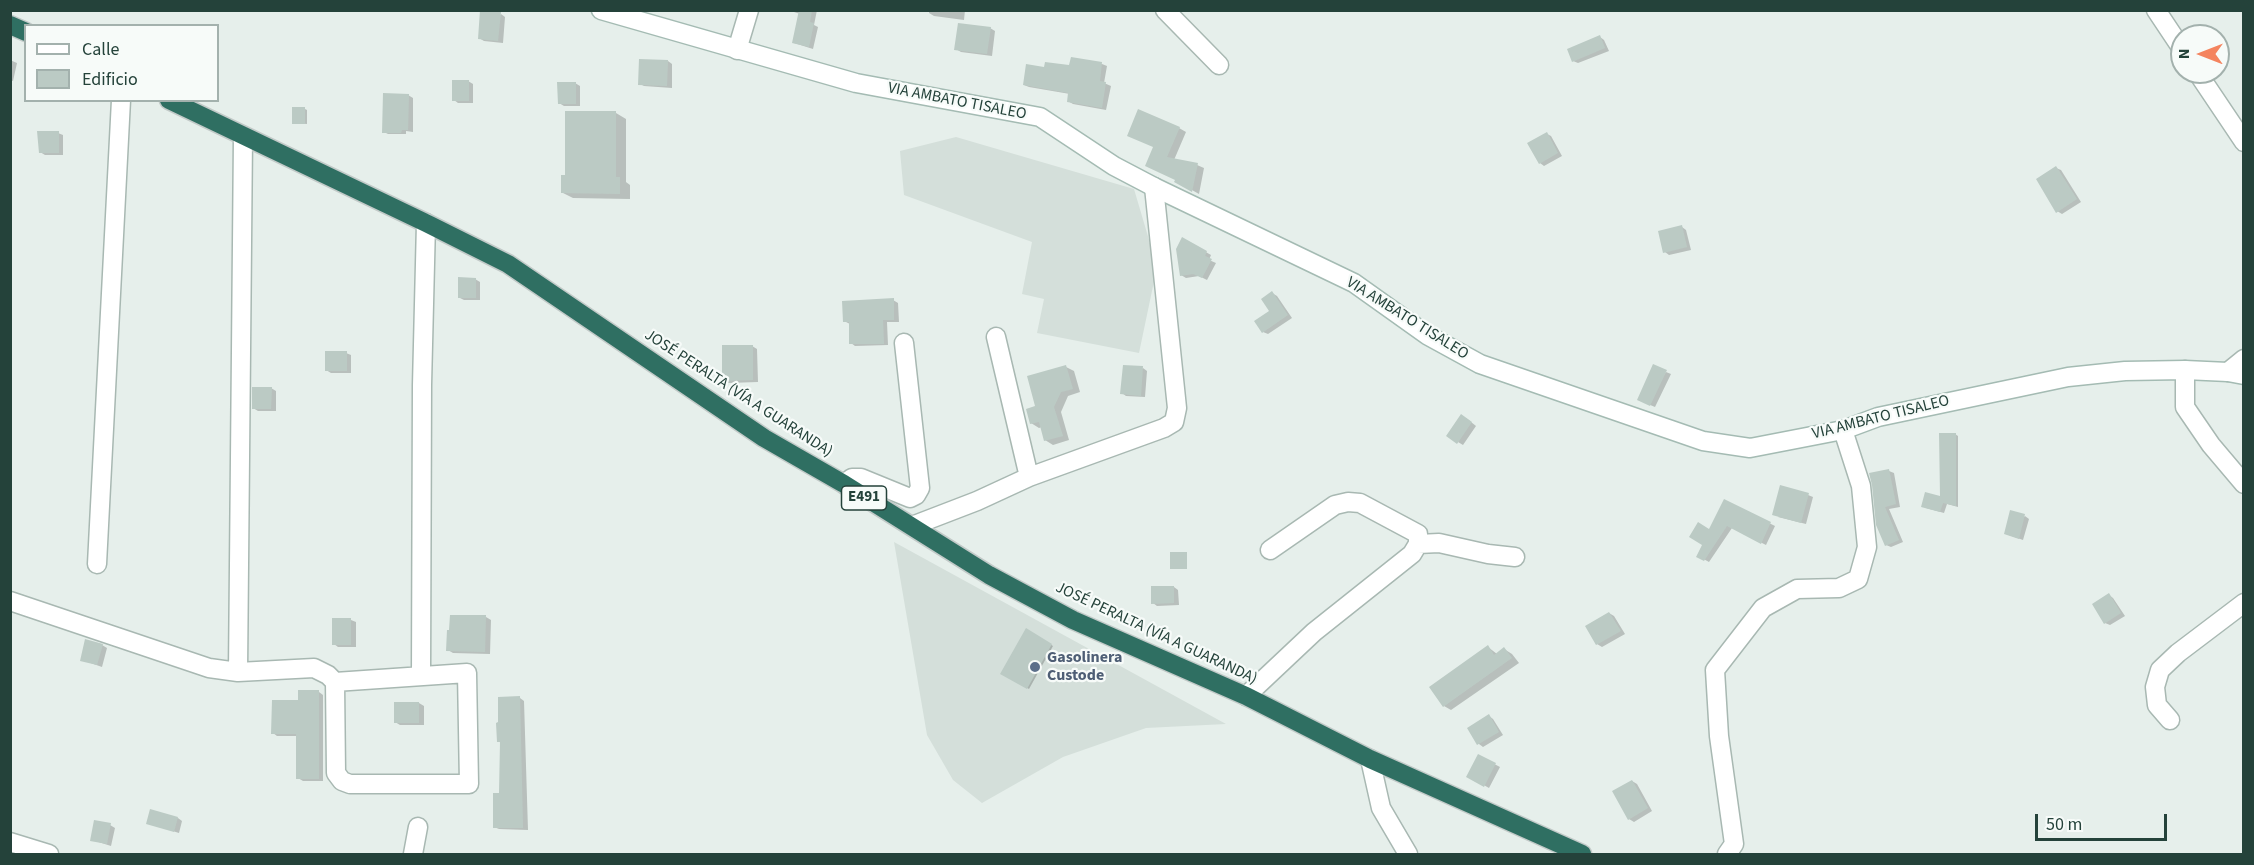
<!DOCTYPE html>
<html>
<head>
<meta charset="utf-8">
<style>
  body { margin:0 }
  #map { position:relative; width:2254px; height:865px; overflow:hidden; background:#e6efeb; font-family:"Source Sans 3",sans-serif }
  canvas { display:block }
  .frame { position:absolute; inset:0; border:12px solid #24423a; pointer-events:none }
  .legend { position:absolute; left:24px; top:24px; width:195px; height:78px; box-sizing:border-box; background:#f7fbf9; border:2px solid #a3b1ad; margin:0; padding:8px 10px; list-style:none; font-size:18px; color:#24423a }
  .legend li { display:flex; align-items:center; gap:12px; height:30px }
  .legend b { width:30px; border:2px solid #a3b1ad }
  .north { position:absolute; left:2170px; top:24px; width:60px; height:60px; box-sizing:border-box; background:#f7fbf9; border:2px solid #a3b1ad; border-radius:50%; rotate:270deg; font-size:16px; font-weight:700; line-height:24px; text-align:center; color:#24423a }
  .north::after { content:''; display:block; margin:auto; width:21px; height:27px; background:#f4845f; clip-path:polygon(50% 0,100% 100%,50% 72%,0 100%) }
  .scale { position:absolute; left:2035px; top:814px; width:132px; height:27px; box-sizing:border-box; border:3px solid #24423a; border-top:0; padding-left:8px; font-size:18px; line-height:21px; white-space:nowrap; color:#24423a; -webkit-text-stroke:4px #f7fbf9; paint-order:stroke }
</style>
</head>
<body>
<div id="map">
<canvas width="2254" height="865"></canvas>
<div class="frame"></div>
<ul class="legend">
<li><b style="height:8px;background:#fff"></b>Calle</li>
<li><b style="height:16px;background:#bbcac4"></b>Edificio</li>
</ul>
<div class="north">N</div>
<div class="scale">50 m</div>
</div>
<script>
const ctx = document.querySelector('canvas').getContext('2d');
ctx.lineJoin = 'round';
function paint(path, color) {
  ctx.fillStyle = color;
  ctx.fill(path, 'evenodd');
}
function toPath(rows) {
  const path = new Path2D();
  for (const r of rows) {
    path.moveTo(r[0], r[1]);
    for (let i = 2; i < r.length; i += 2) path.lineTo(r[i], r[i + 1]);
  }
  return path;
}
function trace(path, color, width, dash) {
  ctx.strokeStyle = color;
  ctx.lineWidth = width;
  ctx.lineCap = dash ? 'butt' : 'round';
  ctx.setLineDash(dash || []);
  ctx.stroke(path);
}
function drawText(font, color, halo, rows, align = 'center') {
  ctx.font = font + ' "Source Sans 3",sans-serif';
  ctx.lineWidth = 4.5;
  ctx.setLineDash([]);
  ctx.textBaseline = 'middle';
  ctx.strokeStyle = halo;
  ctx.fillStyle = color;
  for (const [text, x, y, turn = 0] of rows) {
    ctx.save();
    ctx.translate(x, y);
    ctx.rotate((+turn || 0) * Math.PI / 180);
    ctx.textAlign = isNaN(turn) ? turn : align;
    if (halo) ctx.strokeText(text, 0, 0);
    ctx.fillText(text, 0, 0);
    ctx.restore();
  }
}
paint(toPath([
  [956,137,1134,189,1157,267,1139,353,1037,333,1044,299,1022,294,1032,242,904,195,900,151],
  [894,542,1226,724,1146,728,1063,757,982,803,953,780,927,735]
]), '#d4dfda');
paint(toPath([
  [788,10,817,10,814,25,818,27,813,49,794,43,800,14],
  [929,10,965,10,964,20,934,16,929,13],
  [501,14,505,17,503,43,484,41,479,38],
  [990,28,995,31,992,56,961,52,956,49],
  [1600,37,1604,40,1609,51,1578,63,1573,61],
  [1072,59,1102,64,1107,66,1104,83,1111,86,1106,110,1073,104,1068,101,1070,94,1029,87,1024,85,1071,67],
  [10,60,17,63,13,81,10,80],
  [668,61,672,64,672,88,644,86,640,84],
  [468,81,473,84,473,103,458,103,454,100],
  [575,83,580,86,580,106,564,106,559,103],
  [408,95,413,98,413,132,406,131,406,134,388,134,384,132],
  [305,109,307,110,307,124,293,123],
  [566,113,616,113,626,119,626,182,630,185,630,199,573,198,563,193,566,177],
  [1179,128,1186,132,1174,160,1197,165,1204,168,1199,194,1176,181,1155,147],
  [58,133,63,135,63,155,45,155,40,152],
  [1547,134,1551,136,1562,156,1544,166,1540,163],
  [2056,168,2061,170,2081,202,2062,214,2057,211],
  [1682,227,1686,230,1691,250,1669,255,1665,252],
  [1183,239,1211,255,1209,260,1216,263,1207,280,1199,276,1186,278,1181,275],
  [475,279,480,282,480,300,464,300,460,298],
  [1272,293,1277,296,1292,318,1268,334,1263,332,1271,312],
  [893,300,898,303,899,322,887,322,888,345,855,346,851,343,850,324,844,321],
  [752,346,757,349,758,382,728,383,724,380],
  [346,353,351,355,351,373,331,373,326,370],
  [1066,367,1074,371,1080,392,1068,396,1061,412,1069,440,1053,445,1045,440,1042,427,1039,428,1031,423,1037,407],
  [1143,368,1147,371,1145,397,1126,396,1122,393],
  [1666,372,1671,374,1655,407,1643,402],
  [271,388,276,391,276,411,258,411,253,408],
  [1466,418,1476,426,1463,445,1458,442],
  [1955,434,1958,436,1958,507,1947,504,1944,513,1926,508,1941,498],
  [1889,471,1894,473,1900,507,1889,509,1903,542,1891,547,1886,545,1878,524],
  [1808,495,1813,497,1806,524,1778,517],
  [1725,501,1775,526,1766,545,1732,528,1709,562,1698,556],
  [2025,516,2029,519,2023,540,2006,534],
  [1174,587,1178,590,1179,605,1157,606,1153,603],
  [2109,595,2113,598,2125,616,2110,625,2105,623],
  [1609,613,1614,616,1625,634,1602,647,1597,644,1587,627],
  [486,617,491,620,490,654,453,653,448,650],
  [351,620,356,622,356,647,338,647,334,644],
  [1026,630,1053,646,1029,689,1002,673],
  [102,645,107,648,102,667,82,660],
  [1488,647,1497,654,1504,649,1512,654,1519,663,1451,710,1444,706],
  [319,692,323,695,323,781,303,781,298,778,297,736,277,736,273,733,299,702],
  [520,698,524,701,528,830,499,829,494,827,500,794,501,743,498,741],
  [419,703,424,706,424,725,400,725,395,722],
  [1489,716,1493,719,1503,735,1483,747,1479,744,1469,729],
  [1479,756,1500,767,1489,788,1468,776],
  [1632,781,1637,784,1652,811,1634,822,1629,819],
  [178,818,182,821,179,833,147,823],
  [110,825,115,828,111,846,92,840]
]), '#0003');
paint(toPath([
  [480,10,501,12,498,41,478,39],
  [799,10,812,10,810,22,814,23,809,47,792,43],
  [958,23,991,27,987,54,954,50],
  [1600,35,1605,48,1572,62,1567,49],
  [1071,57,1102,62,1100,81,1106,82,1102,108,1067,102,1068,93,1023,85,1026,64,1044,67,1045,62,1069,65],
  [639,59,668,60,667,86,638,85],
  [452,80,469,80,469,101,452,101],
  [557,82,576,82,576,104,558,104],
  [383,93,409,94,408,130,402,130,401,133,382,133],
  [292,107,305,107,305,124,292,124],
  [1138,109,1180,127,1167,157,1198,163,1192,192,1174,182,1175,180,1145,166,1153,147,1127,136],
  [565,111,616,111,616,177,620,177,620,194,561,193,561,175,565,175],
  [37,131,59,131,59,153,39,153],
  [1547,132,1558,153,1539,164,1527,143],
  [2056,166,2077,199,2056,213,2036,179],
  [1682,225,1687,247,1663,253,1658,231],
  [1182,237,1207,251,1205,256,1212,259,1202,278,1193,274,1180,276,1176,249],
  [458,277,476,278,476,298,458,298],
  [1272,291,1288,315,1262,333,1254,321,1269,311,1261,299],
  [894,298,894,320,883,320,884,344,849,344,849,322,843,322,842,301],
  [722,345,753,345,753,380,722,381],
  [325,351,347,351,347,371,325,371],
  [1653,364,1667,370,1650,406,1637,400],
  [1066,365,1073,389,1061,392,1054,407,1063,436,1044,441,1039,422,1030,424,1026,409,1035,406,1027,376],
  [1123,365,1143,366,1141,396,1120,394],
  [252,387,272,387,271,409,252,409],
  [1461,414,1472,422,1457,444,1446,436],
  [1939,433,1956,433,1956,506,1943,503,1940,512,1921,507,1925,492,1940,496],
  [1889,469,1896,504,1885,507,1899,540,1885,546,1876,525,1872,485,1869,473],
  [1780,485,1809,493,1801,523,1772,515],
  [1724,499,1771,522,1761,544,1727,526,1704,561,1696,557,1702,545,1689,537,1698,522,1709,529],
  [2010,510,2025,514,2019,539,2004,534],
  [1170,552,1187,552,1187,569,1170,569],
  [1151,586,1174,586,1174,603,1151,604],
  [2109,593,2121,613,2104,624,2092,604],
  [1609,612,1621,631,1596,645,1585,626],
  [450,615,486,615,485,652,446,651,447,630,449,630],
  [332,618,351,618,351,645,332,645],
  [1026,628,1052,644,1027,689,1000,674],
  [85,639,103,644,97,665,80,661],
  [1488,645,1494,655,1504,647,1512,658,1443,707,1429,687],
  [298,690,319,690,319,779,296,779,296,734,271,734,272,700,298,700],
  [520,696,523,828,493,828,493,793,499,793,500,742,497,742,496,723,498,722,498,697],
  [394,702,419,702,419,723,394,723],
  [1489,714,1499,732,1477,745,1467,728],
  [1478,754,1496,763,1484,787,1466,777],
  [1632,780,1648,808,1628,820,1612,791],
  [150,809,178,817,174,832,146,824],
  [94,820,111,823,107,844,90,841]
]), '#bbcac4');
const street = toPath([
  [1165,10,1219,65],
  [2156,10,2182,49],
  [737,50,749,10],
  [2197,72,2244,142],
  [996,337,1029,477],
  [2185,370,2185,407,2211,445,2244,484],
  [2228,372,2244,359],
  [844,484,852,478,861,478,910,498,916,495,920,488,904,343],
  [912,526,977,501,1029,477,1164,428,1174,422,1177,408,1154,187],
  [1418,544,1439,543,1488,554,1515,557],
  [97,564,121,100],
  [10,601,209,668,238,672,314,668,328,675,335,682],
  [238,672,243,136],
  [467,673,469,784,350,784,342,781,336,773,335,682,467,673],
  [421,675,422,385,426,223],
  [1246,696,1314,632,1412,554,1418,544,1418,534,1360,503,1348,502,1335,505,1270,550],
  [2170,720,2157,705,2155,687,2160,670,2178,653,2244,603],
  [1370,759,1381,808,1408,854],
  [10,842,49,854],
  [413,854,418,827],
  [1727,854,1734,844,1719,736,1715,670,1763,608,1797,589,1839,588,1858,579,1867,547,1861,486,1843,430]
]);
const secondary = toPath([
  [601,10,856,83,1040,117,1114,166,1154,187,1354,283,1427,335,1480,364,1703,441,1750,448,1843,430,1878,417,2068,377,2125,371,2185,370,2228,372,2244,375]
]);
const highway = toPath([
  [10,25,26,32],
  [169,100,426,223,508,264,764,438,844,484,989,575,1073,620,1246,696,1370,759,1582,854]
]);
trace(street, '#a8b8b2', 21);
trace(secondary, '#a4bbb3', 21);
trace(highway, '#c2cac8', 21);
trace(street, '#fff', 18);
trace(secondary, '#fff', 18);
trace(highway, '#2f6f62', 18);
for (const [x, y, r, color] of [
  [1035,667,6,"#5c6f8a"]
]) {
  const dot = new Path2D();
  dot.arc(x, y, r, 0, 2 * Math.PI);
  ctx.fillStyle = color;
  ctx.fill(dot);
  trace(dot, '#f7fbf9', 2);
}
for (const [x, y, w] of [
  [864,498,45]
]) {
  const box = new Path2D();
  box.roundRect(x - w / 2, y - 12, w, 24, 4.5);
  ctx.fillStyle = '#f7fbf9';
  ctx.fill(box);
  trace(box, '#24423a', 1.5);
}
drawText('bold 15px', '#24423a', null, [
  ["E491",864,498]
]);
drawText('16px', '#24423a', '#f7fbf9', [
  ["VIA AMBATO TISALEO",957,102,11],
  ["VIA AMBATO TISALEO",1407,319,32],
  ["JOSÉ PERALTA (VÍA A GUARANDA)",738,394,33],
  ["VIA AMBATO TISALEO",1881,418,-14],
  ["JOSÉ PERALTA (VÍA A GUARANDA)",1156,634,25]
]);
drawText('bold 16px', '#4e5e75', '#f7fbf9', [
  ["Gasolinera",1047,658],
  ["Custode",1047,676]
], 'left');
</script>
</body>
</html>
